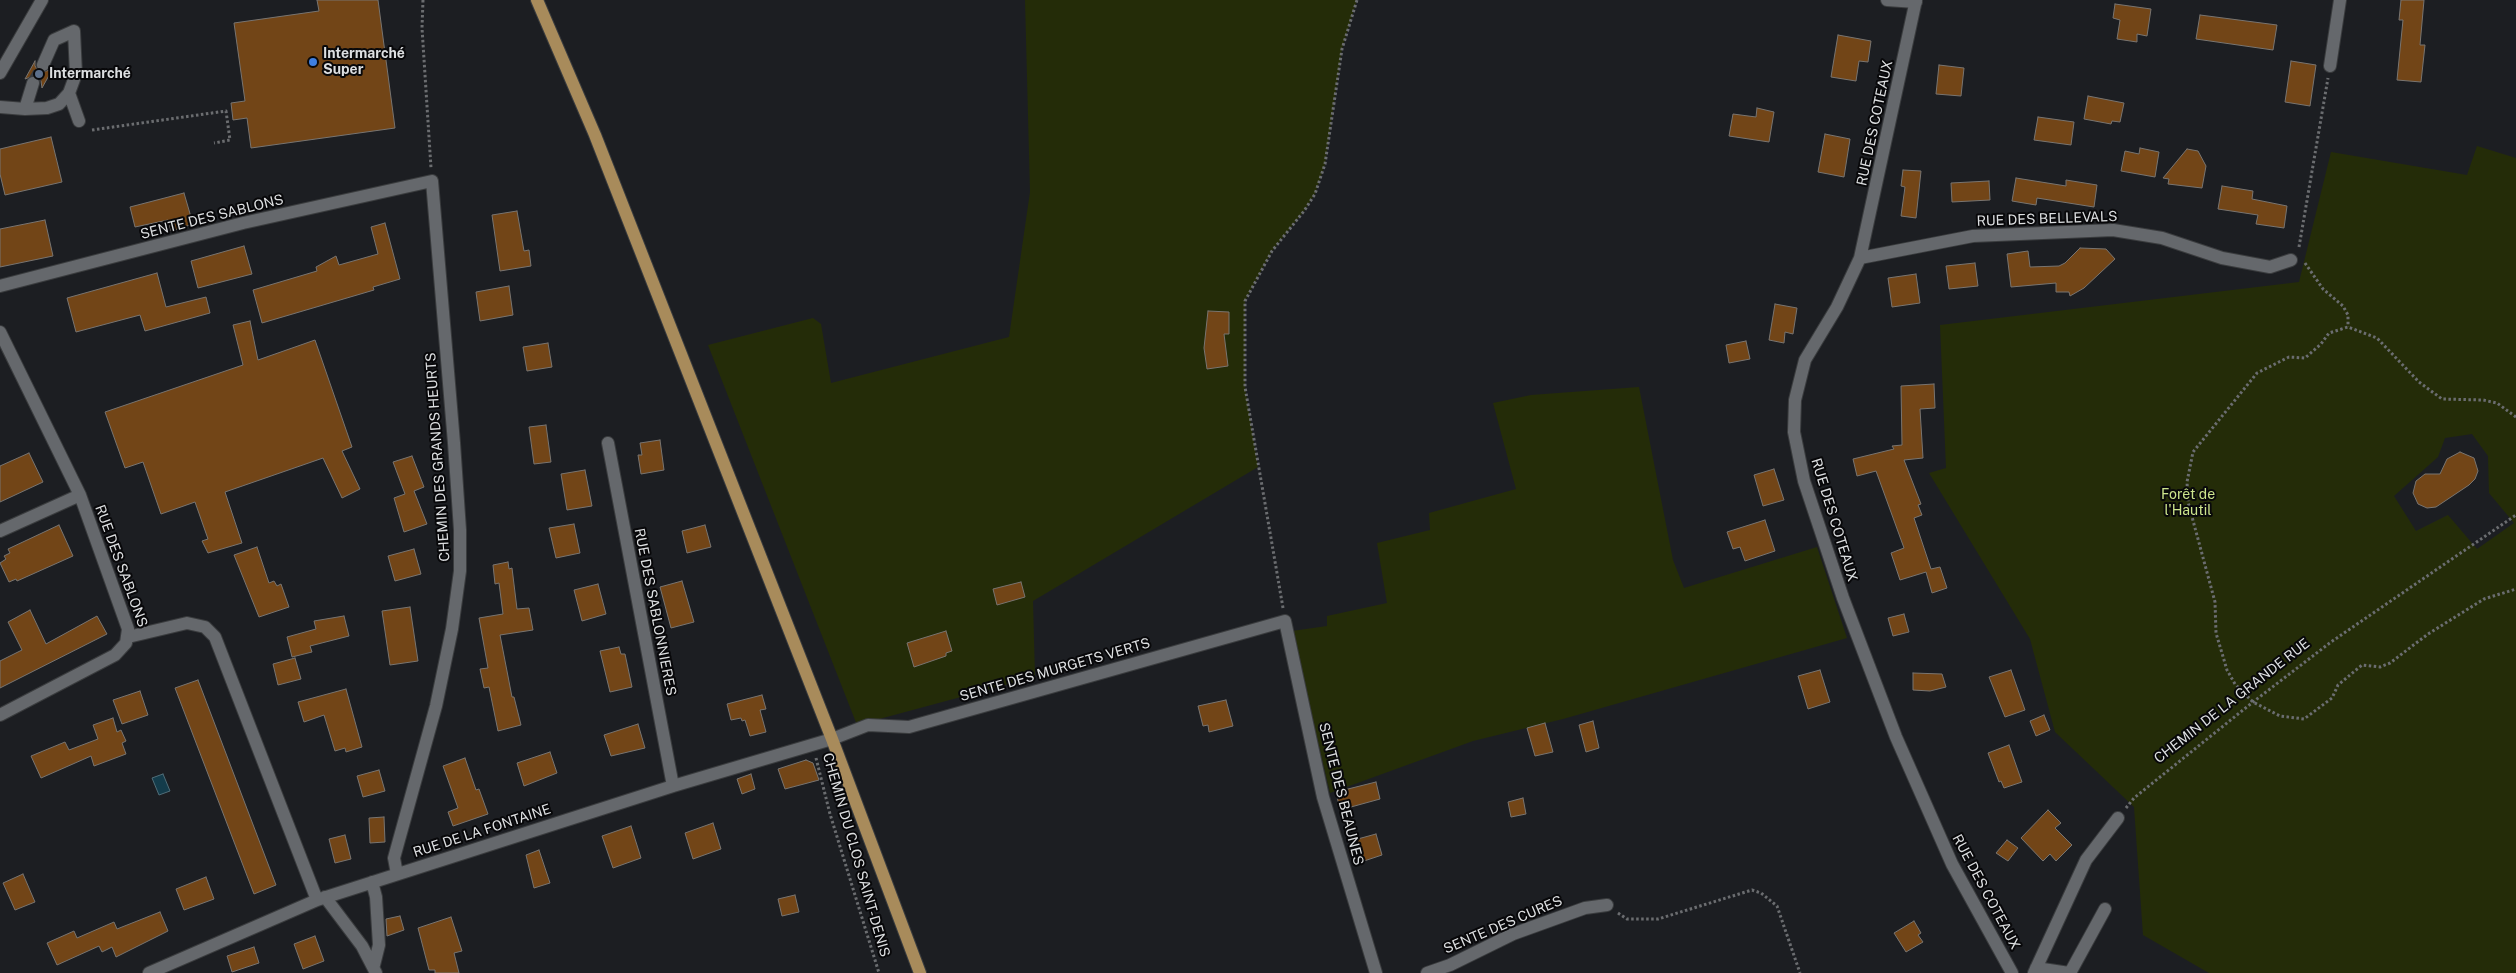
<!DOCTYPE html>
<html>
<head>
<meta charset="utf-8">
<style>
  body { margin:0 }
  canvas { display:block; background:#1c1e22 }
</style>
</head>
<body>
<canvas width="2516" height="973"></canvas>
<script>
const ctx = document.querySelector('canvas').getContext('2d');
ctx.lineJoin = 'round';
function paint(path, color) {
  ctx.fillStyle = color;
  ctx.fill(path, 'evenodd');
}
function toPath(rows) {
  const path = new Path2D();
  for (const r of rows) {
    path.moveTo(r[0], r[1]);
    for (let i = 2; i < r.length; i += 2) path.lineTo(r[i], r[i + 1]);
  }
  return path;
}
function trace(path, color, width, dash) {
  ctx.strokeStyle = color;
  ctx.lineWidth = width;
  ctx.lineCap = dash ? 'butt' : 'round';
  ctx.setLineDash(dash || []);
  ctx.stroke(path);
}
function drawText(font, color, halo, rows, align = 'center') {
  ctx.font = font + ' "Public Sans",sans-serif';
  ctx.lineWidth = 4;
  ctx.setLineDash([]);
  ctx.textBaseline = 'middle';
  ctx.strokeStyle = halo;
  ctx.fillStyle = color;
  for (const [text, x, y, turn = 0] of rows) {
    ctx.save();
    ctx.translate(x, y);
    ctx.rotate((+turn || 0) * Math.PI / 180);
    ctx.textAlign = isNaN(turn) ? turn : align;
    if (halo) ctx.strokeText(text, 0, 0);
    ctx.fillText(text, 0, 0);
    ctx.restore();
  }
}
paint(toPath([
  [1025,0,1357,0,1342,49,1325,164,1315,194,1304,211,1272,251,1245,301,1245,387,1258,467,1033,601,1035,677,857,725,708,345,813,318,821,324,831,383,1009,337,1030,192],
  [2477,146,2516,158,2516,973,2209,973,2143,935,2134,807,2055,732,2030,639,1929,473,1946,468,1940,325,2299,282,2331,152,2467,175],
  [2472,434,2488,456,2489,493,2514,523,2477,549,2448,515,2416,531,2394,496,2438,457,2445,438],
  [1639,387,1673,560,1684,588,1817,547,1847,638,1563,719,1473,741,1330,793,1292,631,1327,626,1327,616,1387,603,1377,543,1430,530,1429,513,1516,489,1493,403,1531,395]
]), '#242c08');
const water = toPath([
  [163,774,170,791,159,795,152,778,163,774]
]);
paint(water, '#143c4b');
trace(water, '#506d78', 1);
const building = toPath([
  [317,0,378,0,395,128,251,148,247,118,233,120,231,103,245,101,234,23,319,11,317,0],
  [2401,0,2424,0,2420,45,2425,45,2421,82,2397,80,2403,20,2399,20,2401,0],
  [2115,4,2151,9,2147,36,2137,34,2137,42,2117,39,2120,20,2113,18,2115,4],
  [2200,15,2277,25,2273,50,2196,39,2200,15],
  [1838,35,1871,41,1868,62,1859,61,1856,81,1831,77,1838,35],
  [35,61,35,66,39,72,52,70,42,88,41,81,36,75,25,79,35,61],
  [2291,61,2316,65,2310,106,2285,102,2291,61],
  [1939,65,1964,68,1961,96,1936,94,1939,65],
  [2088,96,2124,103,2120,122,2112,121,2111,124,2084,119,2088,96],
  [1757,108,1774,112,1769,142,1729,136,1733,114,1756,117,1757,108],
  [2038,117,2074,122,2071,145,2034,140,2038,117],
  [1825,134,1850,139,1844,177,1818,172,1825,134],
  [51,137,62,182,5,195,0,174,0,149,51,137],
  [2140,148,2159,152,2155,177,2121,171,2125,151,2139,154,2140,148],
  [2187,149,2198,151,2206,166,2202,188,2168,184,2169,179,2163,178,2187,149],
  [1903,170,1921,171,1916,218,1901,216,1905,187,1901,186,1903,170],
  [2016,178,2066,186,2066,180,2097,185,2094,207,2037,198,2036,205,2012,201,2016,178],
  [1989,181,1990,200,1952,202,1951,183,1989,181],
  [2222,186,2253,191,2252,199,2287,206,2284,228,2256,224,2258,215,2218,209,2222,186],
  [184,193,193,224,171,231,168,220,135,227,130,207,184,193],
  [517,211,524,251,529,250,531,266,500,271,492,215,517,211],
  [45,220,53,256,0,267,0,229,45,220],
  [385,223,400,279,373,287,374,290,262,323,253,290,317,271,316,267,336,256,339,265,378,254,371,227,385,223],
  [244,246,252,274,198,288,191,261,244,246],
  [2080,248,2106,249,2115,259,2084,288,2070,296,2069,292,2056,292,2056,283,2011,287,2007,254,2028,251,2030,267,2059,266,2065,263,2080,248],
  [1975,263,1978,286,1949,289,1946,266,1975,263],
  [157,273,166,307,206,297,210,313,145,331,140,315,76,332,67,298,157,273],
  [1916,274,1920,303,1892,307,1888,278,1916,274],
  [509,286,513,315,480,321,476,292,509,286],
  [1775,304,1797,308,1793,334,1785,332,1784,343,1769,340,1775,304],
  [1208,311,1229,312,1229,334,1224,334,1228,366,1207,369,1204,348,1208,311],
  [250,321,258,360,315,340,352,447,342,451,360,489,342,498,323,458,225,492,242,543,208,553,202,541,208,539,195,502,161,514,143,462,125,468,105,412,243,365,233,325,250,321],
  [1746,341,1750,359,1729,363,1726,345,1746,341],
  [548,343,552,367,527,371,523,347,548,343],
  [1934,384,1935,408,1920,409,1923,458,1904,460,1921,504,1918,505,1922,515,1914,518,1931,569,1940,567,1947,588,1932,593,1926,572,1900,580,1891,553,1904,548,1876,471,1857,476,1853,459,1894,449,1892,446,1902,445,1901,386,1934,384],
  [546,425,551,462,534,464,529,427,546,425],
  [660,440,664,470,641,474,638,455,642,455,640,443,660,440],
  [2460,452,2474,458,2478,471,2475,479,2469,485,2436,507,2427,508,2418,504,2413,493,2416,481,2425,474,2440,474,2447,459,2460,452],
  [29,453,43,482,0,502,0,466,29,453],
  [412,456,424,487,414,491,427,524,404,532,394,498,405,494,393,462,412,456],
  [1774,469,1784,500,1763,506,1754,475,1774,469],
  [585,470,592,506,567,510,561,474,585,470],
  [1765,520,1775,551,1745,561,1740,547,1733,549,1727,532,1765,520],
  [574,524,580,553,556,558,549,528,574,524],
  [59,525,73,556,17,581,16,579,9,582,0,563,6,559,4,556,10,553,8,549,59,525],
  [705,525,711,547,687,553,682,531,705,525],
  [257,547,269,583,274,581,277,586,281,584,289,607,259,617,234,555,257,547],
  [414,549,421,574,395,581,388,556,414,549],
  [508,562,509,569,512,568,517,609,529,608,533,630,500,635,512,697,514,697,521,725,498,731,489,687,484,688,480,669,488,668,479,618,503,614,499,583,495,584,493,565,508,562],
  [682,581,694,622,671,628,660,587,682,581],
  [1021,582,1025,597,997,605,993,589,1021,582],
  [598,584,606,614,582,621,574,590,598,584],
  [410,607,418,661,390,665,382,611,410,607],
  [30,610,46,644,97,616,107,634,0,688,0,661,22,650,8,622,30,610],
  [1904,614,1909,632,1893,636,1888,618,1904,614],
  [344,616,349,636,310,646,312,652,292,657,287,637,316,629,314,621,344,616],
  [946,631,952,651,946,653,946,656,914,667,907,643,946,631],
  [619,647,621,654,625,654,632,687,610,692,600,651,619,647],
  [295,658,301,679,278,685,273,664,295,658],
  [1820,670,1830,702,1808,709,1798,676,1820,670],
  [2011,670,2025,710,2005,717,1989,677,2011,670],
  [1913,673,1942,674,1946,687,1930,691,1913,690,1913,673],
  [198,680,276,885,254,894,175,688,198,680],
  [346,689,362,747,346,752,345,748,335,751,324,715,304,722,298,702,346,689],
  [140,691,148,715,122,724,113,700,140,691],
  [762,695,766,709,760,710,766,732,750,736,745,720,742,721,741,718,731,720,727,704,762,695],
  [1226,700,1233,726,1209,732,1208,725,1203,726,1198,706,1226,700],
  [2044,715,2050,730,2036,736,2030,721,2044,715],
  [113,718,117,732,121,730,126,741,122,743,126,754,94,766,91,756,41,778,31,756,65,742,69,750,98,739,93,725,113,718],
  [1593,721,1599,748,1586,752,1579,725,1593,721],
  [1545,723,1553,752,1535,756,1527,728,1545,723],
  [638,724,645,748,611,756,604,735,638,724],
  [2009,745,2022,782,2004,788,2001,781,1999,782,1988,753,2009,745],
  [550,752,557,773,524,786,517,763,550,752],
  [465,758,476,790,479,789,488,814,453,826,448,812,458,808,443,766,465,758],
  [806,760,813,763,819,780,785,789,778,769,806,760],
  [379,770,385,791,363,797,357,776,379,770],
  [751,774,755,789,742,794,737,779,751,774],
  [1376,782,1380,799,1340,810,1336,792,1376,782],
  [1523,798,1526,814,1511,817,1508,802,1523,798],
  [2048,810,2061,823,2055,828,2072,845,2056,861,2050,854,2043,861,2021,838,2048,810],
  [384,817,385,842,370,843,369,818,384,817],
  [713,823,721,849,693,859,685,833,713,823],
  [631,826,641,858,613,868,602,836,631,826],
  [1376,834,1382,855,1361,862,1354,840,1376,834],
  [345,835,351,859,335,863,329,839,345,835],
  [2007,840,2018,848,2008,861,1996,853,2007,840],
  [539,850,550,883,534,888,526,855,539,850],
  [23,874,35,902,15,910,3,883,23,874],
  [206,877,214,899,184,910,176,889,206,877],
  [795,895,799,912,782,916,778,899,795,895],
  [160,912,168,931,116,957,112,947,102,952,99,946,57,965,47,943,74,931,77,938,114,922,117,929,160,912],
  [400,916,404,930,387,936,386,919,400,916],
  [451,917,462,951,454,953,459,973,435,973,435,970,429,970,418,928,451,917],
  [1914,921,1921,933,1918,935,1923,942,1906,952,1894,933,1914,921],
  [315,936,324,961,303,969,294,944,315,936],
  [254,947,259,963,232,972,227,956,254,947]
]);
paint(building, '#724517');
trace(building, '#787470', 1);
trace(toPath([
  [33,83,43,65]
]), '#393b3f', 12, [12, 6]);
const minor = toPath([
  [1887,0,1916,2],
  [1916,0,1860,258,1837,307,1805,360,1795,400,1794,432,1804,481,1843,598,1896,737,1952,864,2012,973],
  [2330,66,2340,0],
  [0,73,42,0],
  [69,93,79,121],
  [0,107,25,109,47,108,59,104,69,93,76,74,74,31,54,40,43,65],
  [25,109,33,83],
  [1860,258,1973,236,2113,230,2162,238,2222,258,2270,267,2291,260],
  [0,286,243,223,432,181,454,443,460,530,460,571,452,629,436,706,394,858,397,874],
  [0,332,80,495,128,629,126,643,115,655,0,715],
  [608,443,673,786],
  [0,531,80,495],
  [128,637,187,623,205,627,215,637,317,900],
  [372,882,376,897,379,945,374,965],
  [325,897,362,946,376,973],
  [2036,968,2069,973],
  [149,973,317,900,673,786,832,739,868,725,909,727,1285,621,1323,797,1376,973],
  [1427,973,1450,965,1513,934,1585,908,1607,905],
  [2034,973,2086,860,2118,818],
  [2070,973,2105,909]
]);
const major = toPath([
  [537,0,595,135,832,739,920,973]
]);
trace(minor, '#3a3c3e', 14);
trace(major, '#3a3c3e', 14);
trace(toPath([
  [423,0,422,28,431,168],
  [92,130,226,111,230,140,214,143],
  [2299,247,2328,78],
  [2305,263,2323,289,2343,306,2348,315,2348,327],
  [2516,417,2497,403,2483,400,2442,399,2419,382,2377,338,2348,327,2329,333,2321,344,2305,358,2289,357,2257,373,2193,452,2187,482,2188,502,2215,602,2216,633,2227,670,2235,684,2253,702,2280,716,2304,719,2332,698,2338,685,2362,665,2380,667,2390,663,2428,634,2484,599,2516,589],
  [1283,608,1245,387,1245,301,1272,251,1304,211,1315,194,1325,164,1342,49,1357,0],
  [816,758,830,814,879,973],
  [2126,808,2134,798,2253,702,2331,642,2516,515],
  [1618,913,1627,919,1658,919,1752,890,1761,893,1777,906,1800,973]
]), '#6b6d70', 3, [2.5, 2.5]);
trace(minor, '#65686c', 12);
trace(major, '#a88b5b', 12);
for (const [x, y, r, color] of [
  [313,62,5,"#3f7fe0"],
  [39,74,5,"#5c6f8a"]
]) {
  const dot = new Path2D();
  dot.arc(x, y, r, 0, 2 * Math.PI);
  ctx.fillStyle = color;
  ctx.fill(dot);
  trace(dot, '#08080a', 2);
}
drawText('bold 14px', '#dddfe1', '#08080a', [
  ["Intermarché",323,54],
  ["Super",323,70],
  ["Intermarché",49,74]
], 'left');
drawText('14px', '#dddfe1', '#08080a', [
  ["RUE DES COTEAUX",1875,123,-78],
  ["SENTE DES SABLONS",212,217,-14],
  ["RUE DES BELLEVALS",2047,219,-2],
  ["CHEMIN DES GRANDS HEURTS",438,457,-94],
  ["RUE DES COTEAUX",1834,520,73],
  ["RUE DES SABLONS",121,566,70],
  ["RUE DES SABLONNIERES",655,612,79],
  ["SENTE DES MURGETS VERTS",1055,670,-16],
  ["CHEMIN DE LA GRANDE RUE",2232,701,-38],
  ["SENTE DES BEAUNES",1341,794,76],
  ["RUE DE LA FONTAINE",482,831,-18],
  ["CHEMIN DU CLOS SAINT-DENIS",856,855,74],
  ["RUE DES COTEAUX",1986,892,62],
  ["SENTE DES CURES",1503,925,-23]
]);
drawText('14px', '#cce48c', '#08080a', [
  ["Forêt de",2188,495],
  ["l'Hautil",2188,511]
]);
</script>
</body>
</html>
